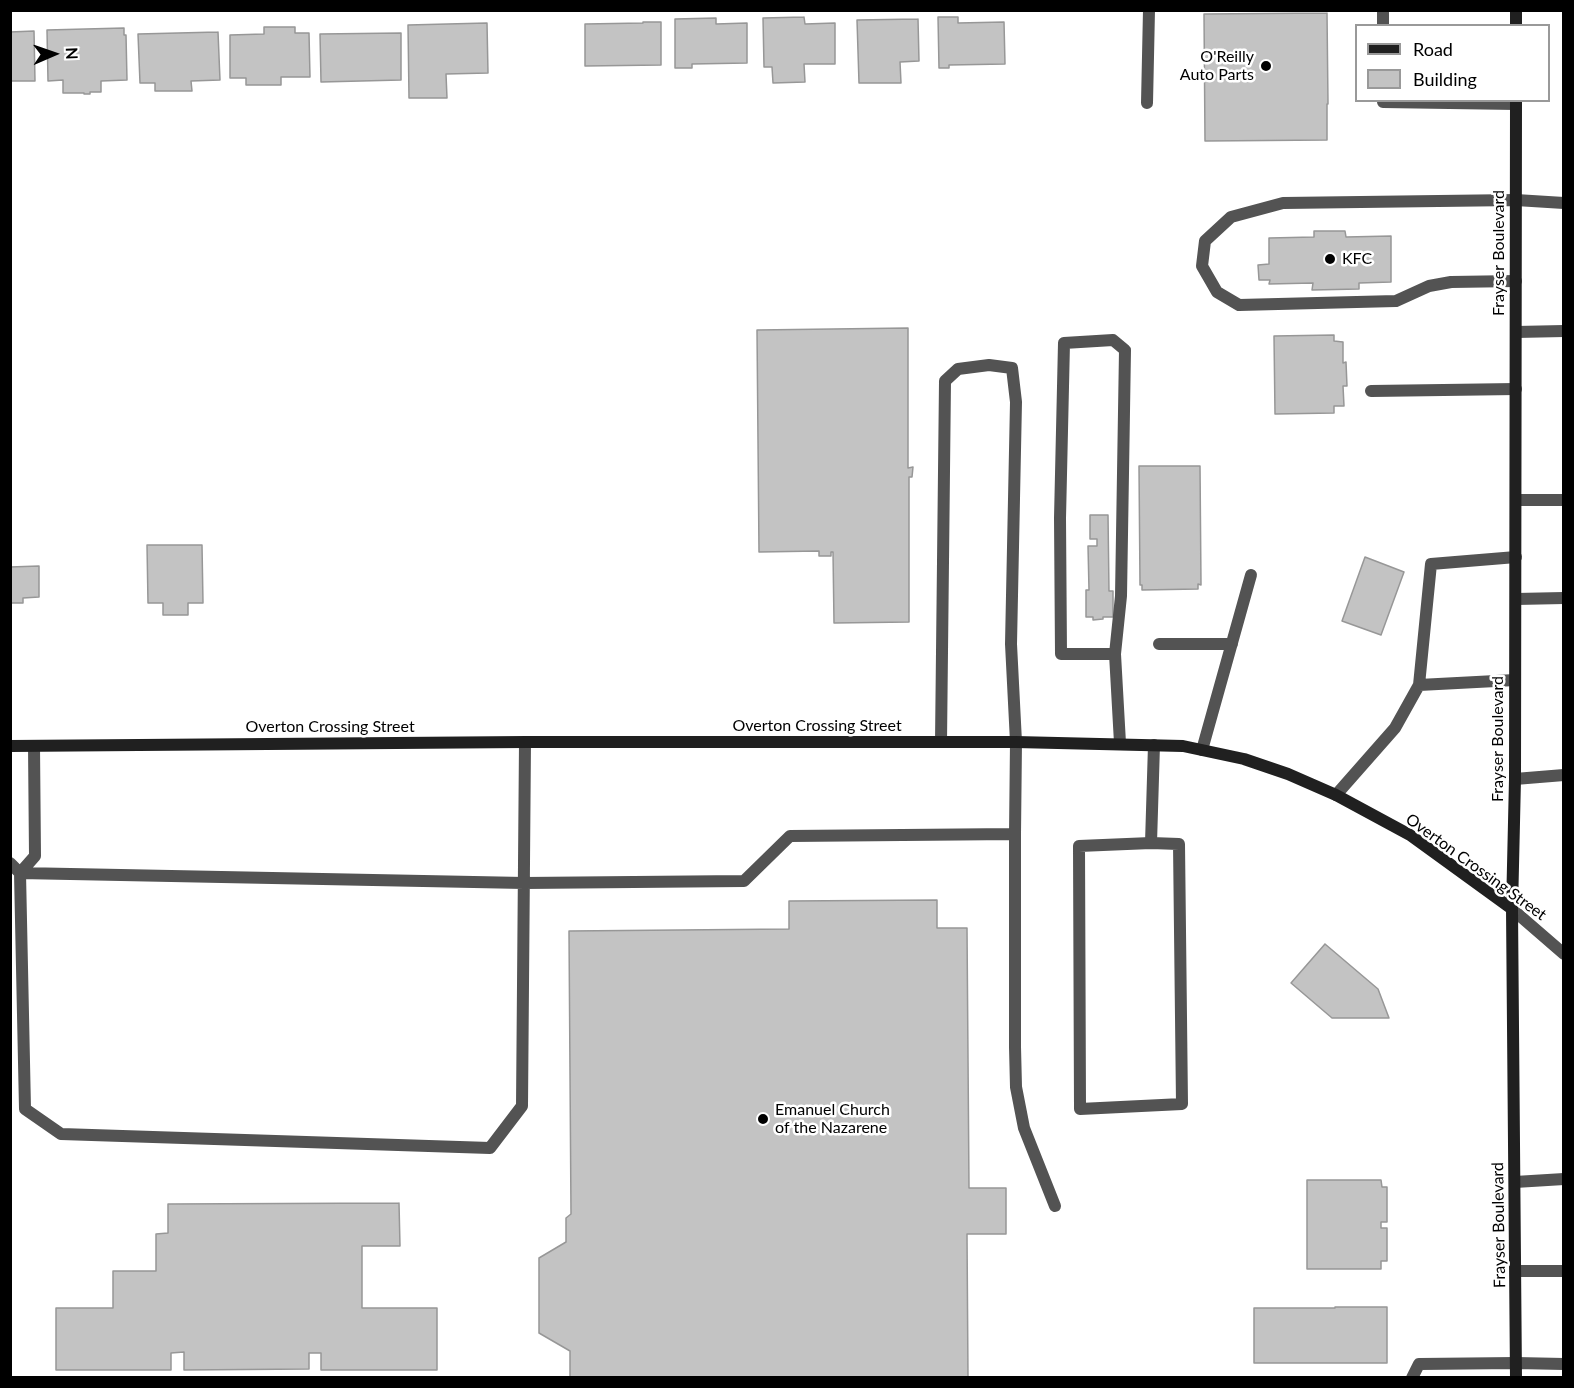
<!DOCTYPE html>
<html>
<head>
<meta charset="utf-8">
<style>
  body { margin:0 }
  #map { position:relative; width:1574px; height:1388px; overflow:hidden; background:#fff; font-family:Lato,sans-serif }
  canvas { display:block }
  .frame { position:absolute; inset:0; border:12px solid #000; pointer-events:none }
  .legend { position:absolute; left:1355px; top:24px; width:195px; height:78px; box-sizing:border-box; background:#fff; border:2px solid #999; margin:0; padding:8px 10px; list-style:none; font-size:18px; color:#000 }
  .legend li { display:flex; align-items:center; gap:12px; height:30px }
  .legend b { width:30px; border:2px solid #999 }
  .north { position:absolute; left:24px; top:24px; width:60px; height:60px; -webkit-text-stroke:4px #fff; paint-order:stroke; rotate:88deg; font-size:16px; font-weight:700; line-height:24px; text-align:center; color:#000 }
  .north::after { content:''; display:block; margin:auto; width:21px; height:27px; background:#000; clip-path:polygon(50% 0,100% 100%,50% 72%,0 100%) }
</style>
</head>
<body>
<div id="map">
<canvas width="1574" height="1388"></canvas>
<div class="frame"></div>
<ul class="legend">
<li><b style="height:8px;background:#202020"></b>Road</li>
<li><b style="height:16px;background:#c3c3c3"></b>Building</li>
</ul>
<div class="north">N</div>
</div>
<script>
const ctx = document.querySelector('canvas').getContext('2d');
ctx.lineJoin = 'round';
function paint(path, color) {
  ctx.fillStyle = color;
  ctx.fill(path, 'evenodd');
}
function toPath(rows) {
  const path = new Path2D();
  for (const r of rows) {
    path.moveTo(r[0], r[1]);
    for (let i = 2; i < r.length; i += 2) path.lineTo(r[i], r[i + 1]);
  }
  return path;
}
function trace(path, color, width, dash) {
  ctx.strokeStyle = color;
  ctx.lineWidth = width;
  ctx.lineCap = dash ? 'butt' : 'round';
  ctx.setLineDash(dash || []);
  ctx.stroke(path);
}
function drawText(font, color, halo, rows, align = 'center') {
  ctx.font = font + ' Lato,sans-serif';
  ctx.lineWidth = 5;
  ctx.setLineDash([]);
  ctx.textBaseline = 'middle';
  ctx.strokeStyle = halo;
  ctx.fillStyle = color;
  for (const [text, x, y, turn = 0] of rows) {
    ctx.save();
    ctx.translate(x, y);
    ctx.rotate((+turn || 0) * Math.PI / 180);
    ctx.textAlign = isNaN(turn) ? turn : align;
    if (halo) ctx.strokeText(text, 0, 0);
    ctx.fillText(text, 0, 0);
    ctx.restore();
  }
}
const building = toPath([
  [1327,13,1328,104,1327,104,1327,140,1205,141,1204,14,1327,13],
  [804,17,805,24,835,23,835,64,804,64,805,82,773,83,772,67,764,67,763,18,804,17],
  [938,17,958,17,958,23,1004,22,1005,64,949,65,949,68,939,68,938,17],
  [716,18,716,24,747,23,747,63,692,64,692,68,675,68,675,19,716,18],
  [918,19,919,61,900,62,901,83,859,83,857,20,918,19],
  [643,22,661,22,661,65,585,66,585,24,643,23,643,22],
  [487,23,488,73,446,74,447,98,409,98,408,25,487,23],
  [264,27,295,27,295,33,309,33,310,77,281,77,281,85,246,85,246,78,230,78,230,35,264,34,264,27],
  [124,28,124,35,126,35,127,80,101,81,101,92,90,92,90,94,84,94,84,93,63,93,63,80,48,81,47,30,124,28],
  [34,31,35,81,10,81,10,32,34,31],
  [218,32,220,80,191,81,192,91,155,91,155,83,140,83,138,34,218,32],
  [401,33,401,80,321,82,320,34,401,33],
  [1314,231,1345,231,1346,237,1391,236,1391,282,1359,283,1359,289,1312,290,1313,283,1269,284,1270,280,1259,280,1258,265,1269,264,1269,238,1314,237,1314,231],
  [908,328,908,468,913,467,912,477,909,477,909,622,834,623,833,552,831,552,831,556,819,556,819,551,759,552,757,330,908,328],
  [1334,335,1334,341,1343,342,1343,363,1346,362,1347,386,1343,386,1344,406,1334,406,1334,413,1275,414,1274,336,1334,335],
  [1139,466,1200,466,1201,585,1198,584,1198,589,1142,590,1142,585,1140,585,1139,466],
  [1090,515,1108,515,1109,591,1113,591,1113,617,1103,617,1103,619,1093,620,1093,617,1086,617,1086,590,1089,590,1088,546,1097,546,1097,539,1090,539,1090,515],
  [147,545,202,545,203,603,188,603,188,615,163,615,163,603,148,603,147,545],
  [1365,557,1404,572,1381,635,1342,621,1365,557],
  [39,566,39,597,23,598,23,603,10,603,10,567,39,566],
  [937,900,937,928,967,928,969,1188,1006,1188,1006,1234,967,1234,968,1378,570,1378,570,1351,539,1333,539,1258,566,1242,566,1218,571,1214,569,931,789,929,789,901,937,900],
  [1325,944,1378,989,1389,1018,1332,1018,1291,983,1325,944],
  [1307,1180,1381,1180,1382,1187,1387,1187,1387,1222,1381,1222,1381,1228,1387,1228,1387,1261,1381,1261,1381,1269,1307,1269,1307,1180],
  [399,1203,400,1246,362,1246,362,1308,437,1308,437,1370,321,1370,321,1353,309,1353,309,1369,184,1370,184,1352,171,1353,171,1370,56,1370,56,1308,113,1308,113,1271,156,1271,156,1234,168,1233,168,1204,399,1203],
  [1335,1307,1387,1307,1387,1363,1254,1363,1254,1308,1335,1308,1335,1307]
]);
paint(building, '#c3c3c3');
trace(building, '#979797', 1.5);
trace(toPath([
  [1383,26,1383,10],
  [1383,100,1383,102,1516,104],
  [1147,103,1149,10],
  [1516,281,1451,282,1429,286,1396,301,1239,305,1217,292,1202,266,1205,241,1231,217,1283,203,1516,200,1564,203],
  [1516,332,1564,331],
  [1371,391,1516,389],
  [1516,500,1564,500],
  [1516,599,1564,598],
  [1159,644,1232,644],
  [1115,654,1061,654,1060,518,1064,343,1113,340,1125,350,1121,596,1115,654,1120,743],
  [1419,685,1515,680],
  [941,742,945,381,958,369,989,365,1012,368,1016,402,1011,644,1016,742,1015,834,1015,1047,1016,1087,1024,1128,1055,1206],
  [1202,750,1251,575],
  [1515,779,1564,775],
  [1336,795,1395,728,1419,685,1431,564,1516,557],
  [1151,843,1079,846,1080,1109,1182,1104,1179,844,1151,843,1154,745],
  [10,863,20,873,25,1109,61,1134,490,1148,522,1106,525,742],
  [20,873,524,883,744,881,790,836,1015,834],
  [20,873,35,856,34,746],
  [1515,1182,1564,1179],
  [1516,1271,1564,1271],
  [1412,1378,1419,1364,1516,1363,1564,1364]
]), '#535353', 12);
trace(toPath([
  [1512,909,1564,954]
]), '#535353', 12);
trace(toPath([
  [1516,10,1516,26],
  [10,746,525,742,1016,742,1183,746,1244,759,1288,774,1336,795,1410,835,1512,909],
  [1516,1378,1512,909,1515,779,1516,100]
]), '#202020', 12);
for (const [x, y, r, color] of [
  [1266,66,6,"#000"],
  [1330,259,6,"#000"],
  [763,1119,6,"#000"]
]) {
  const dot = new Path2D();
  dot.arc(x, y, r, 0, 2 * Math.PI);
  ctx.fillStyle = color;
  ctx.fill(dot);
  trace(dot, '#fff', 2);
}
drawText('16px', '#000', '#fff', [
  ["O'Reilly",1254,57,"right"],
  ["Auto Parts",1254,75,"right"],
  ["KFC",1342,259],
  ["Emanuel Church",775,1110],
  ["of the Nazarene",775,1128]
], 'left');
drawText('16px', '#000', '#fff', [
  ["Frayser Boulevard",1499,253,-90],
  ["Overton Crossing Street",817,726],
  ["Overton Crossing Street",330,727],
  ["Frayser Boulevard",1498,739,-90],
  ["Overton Crossing Street",1476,867,36],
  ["Frayser Boulevard",1499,1225,-91]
]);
</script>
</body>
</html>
